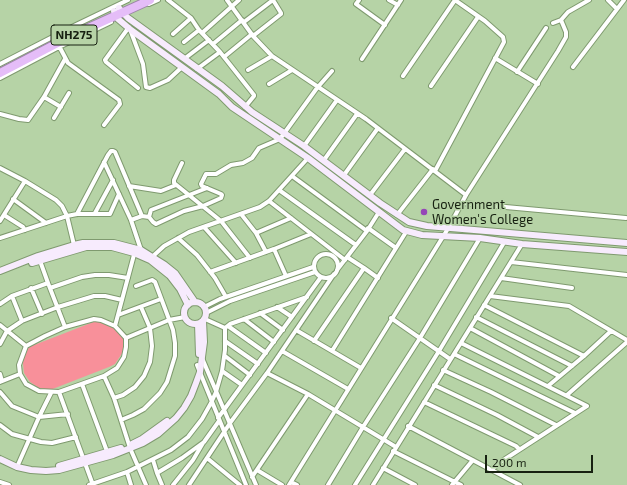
<!DOCTYPE html>
<html>
<head>
<meta charset="utf-8">
<style>
  body { margin:0 }
  #map { position:relative; width:627px; height:485px; overflow:hidden; background:#b6d3a6; font-family:"Exo 2",sans-serif }
  canvas { display:block }
  .scale { position:absolute; left:485px; top:455px; width:108px; height:18px; box-sizing:border-box; border:2px solid #172111; border-top:0; padding-left:5px; font-size:12px; line-height:14px; white-space:nowrap; color:#172111; -webkit-text-stroke:3px #b6d3a6; paint-order:stroke }
</style>
</head>
<body>
<div id="map">
<canvas width="627" height="485"></canvas>
<div class="scale">200 m</div>
</div>
<script>
const ctx = document.querySelector('canvas').getContext('2d');
ctx.lineJoin = 'round';
function paint(path, color) {
  ctx.fillStyle = color;
  ctx.fill(path, 'evenodd');
}
function toPath(rows) {
  const path = new Path2D();
  for (const r of rows) {
    if (r.length === 3) {
      path.moveTo(r[0] + r[2], r[1]);
      path.arc(r[0], r[1], r[2], 0, 2 * Math.PI);
      continue;
    }
    path.moveTo(r[0], r[1]);
    for (let i = 2; i < r.length; i += 2) path.lineTo(r[i], r[i + 1]);
  }
  return path;
}
function trace(path, color, width, dash) {
  ctx.strokeStyle = color;
  ctx.lineWidth = width;
  ctx.lineCap = dash ? 'butt' : 'round';
  ctx.setLineDash(dash || []);
  ctx.stroke(path);
}
function drawText(font, color, halo, rows, align = 'center') {
  ctx.font = font + ' "Exo 2",sans-serif';
  ctx.lineWidth = 3;
  ctx.setLineDash([]);
  ctx.textBaseline = 'middle';
  ctx.strokeStyle = halo;
  ctx.fillStyle = color;
  for (const [text, x, y, turn = 0] of rows) {
    ctx.save();
    ctx.translate(x, y);
    ctx.rotate((+turn || 0) * Math.PI / 180);
    ctx.textAlign = isNaN(turn) ? turn : align;
    if (halo) ctx.strokeText(text, 0, 0);
    ctx.fillText(text, 0, 0);
    ctx.restore();
  }
}
paint(toPath([
  [96,321,110,323,122,335,124,342,123,352,115,364,109,367,50,390,39,388,30,382,24,373,23,363,24,356,29,347]
]), '#f8909a');
const street = toPath([
  [168,0,191,18,199,30,220,52,197,69],
  [227,0,253,36,272,56,366,119,466,195],
  [359,0,356,4,385,25],
  [389,0,398,5],
  [608,0,617,9],
  [149,4,158,0],
  [244,22,273,0],
  [553,23,561,20],
  [129,27,105,60,106,62,138,88],
  [131,30,131,32,143,64,146,87,150,88,168,80,182,67],
  [202,33,239,0],
  [173,34,191,18],
  [253,36,281,14,281,13,273,0],
  [184,42,199,30],
  [58,44,68,63,119,100,120,104,104,125],
  [213,44,242,20],
  [220,52,254,95,254,96,245,107],
  [224,57,252,34],
  [495,58,538,84],
  [184,59,209,40],
  [362,59,401,0],
  [0,64,76,25,128,0],
  [573,67,624,0],
  [248,70,272,56],
  [517,72,546,28],
  [403,76,455,0],
  [0,78,59,47,111,22],
  [269,84,292,70],
  [431,86,478,17],
  [44,97,61,107],
  [0,114,19,119,28,120,44,97,65,59],
  [54,118,69,93],
  [304,146,337,100],
  [324,160,357,114],
  [104,162,131,220,141,250],
  [182,163,174,180,174,183,221,221,250,258],
  [0,168,25,181,56,200,62,206,67,216,74,245],
  [435,171,504,42,503,37,485,21,455,0],
  [344,175,378,128],
  [292,176,367,231],
  [129,186,161,191,176,185],
  [279,190,356,245],
  [370,195,405,149],
  [13,199,46,223],
  [269,201,345,260],
  [462,203,626,218],
  [95,213,113,180],
  [77,214,108,155,111,151,113,151,115,152,142,216],
  [241,214,256,233,266,252],
  [4,215,23,227,25,230],
  [397,215,433,169],
  [149,217,151,210,207,188],
  [131,220,142,216,149,217,153,222,156,224,184,211,203,206,221,198,222,195,221,194,202,186,201,184,206,174,216,174,231,165,243,163,252,158,259,148,280,139,317,88,332,71],
  [0,221,25,181],
  [204,227,236,263],
  [368,228,396,248],
  [256,233,291,218],
  [0,238,67,216,77,214,110,214,119,194],
  [178,238,197,255,215,278,226,297],
  [274,249,286,276],
  [326,266,12],
  [39,258,48,283,65,327],
  [151,258,164,246,189,232,260,207,269,201,308,158],
  [511,262,627,275],
  [364,268,378,278],
  [337,270,367,231,379,212],
  [210,272,274,249,311,234],
  [501,278,572,288],
  [31,288,42,314],
  [50,288,82,277,95,275,109,275,128,278],
  [12,296,22,321],
  [490,296,569,306,627,340],
  [0,304,12,296,48,283],
  [484,305,584,356],
  [204,307,220,299,313,267],
  [277,307,292,317],
  [206,313,230,301,315,272],
  [260,313,283,330],
  [118,315,161,299],
  [476,317,572,366],
  [391,318,450,359],
  [94,319,101,320,115,326,126,338,126,347,124,357,117,368,104,376,59,392,39,391,26,384,20,374,19,365,26,346,45,336,65,327,94,319],
  [244,319,274,342],
  [0,325,26,346],
  [115,326,135,251],
  [228,326,266,353],
  [225,328,230,324,307,297],
  [470,328,559,376],
  [296,330,361,368],
  [126,338,169,320,185,317],
  [225,341,258,364],
  [314,341,364,268,347,257],
  [461,343,587,406,502,461,491,470],
  [0,344,7,331,22,321,58,307,94,296,105,296,122,300],
  [282,351,348,389],
  [332,351,406,232],
  [454,354,575,413],
  [225,356,250,375],
  [202,358,256,485],
  [197,365,246,485],
  [443,370,491,392,556,425],
  [222,371,242,385],
  [267,373,334,274],
  [0,374,2,381],
  [104,376,114,398,130,448,146,485],
  [0,382,20,374],
  [82,384,108,454],
  [434,385,497,415,538,437],
  [548,386,584,356,611,331],
  [0,392,12,406,39,417,68,414],
  [59,392,93,485],
  [567,395,627,342],
  [114,398,123,395,135,387,144,376,150,362,152,346,150,328,141,307],
  [424,402,516,446,519,449],
  [218,418,321,277],
  [121,420,133,415,144,409,160,393,167,382,175,356,175,343,173,330,155,282,152,280,136,286],
  [0,425,12,434,41,442,52,443,76,437],
  [408,426,520,485],
  [393,451,461,485],
  [207,458,240,485],
  [153,460,157,473],
  [17,467,39,417,51,393],
  [383,468,415,485],
  [257,470,282,485],
  [127,472,131,485],
  [252,477,308,394],
  [0,482,9,485],
  [291,482,297,485],
  [89,485,127,472,171,450,188,437,202,419,211,403,216,392,222,371,225,350,225,328,205,319],
  [162,485,157,473,182,458,204,442,219,421],
  [173,485,193,460,203,443],
  [189,485,230,423,267,373,308,394,396,447],
  [289,485,449,227,466,195,558,51,566,37,566,32,561,20,568,12,589,0],
  [328,485,363,427,420,338,480,238],
  [355,485,439,351,505,241],
  [373,485,522,244],
  [452,485,473,460]
]);
const secondary = toPath([
  [119,8,122,12,128,18,222,86,252,112,304,146,380,203,409,222,427,226,627,243],
  [114,11,115,15,118,19,131,30,219,94,232,107,308,158,403,230,422,235,480,238,522,244,627,252],
  [32,263,86,247,112,247,134,253,150,260,170,276,180,289,188,305],
  [0,271,38,256,74,245,83,243,114,243,141,250,165,265,175,273,195,302],
  [195,313,11],
  [198,324,199,354],
  [132,444,142,439,167,421],
  [0,459,17,467,31,470,46,471,59,470,113,455,143,443,158,434,176,418,184,408,191,396,196,383,200,372,204,342,203,321],
  [59,466,121,448]
]);
const highway = toPath([
  [0,73,73,35,150,0]
]);
trace(street, '#7f9a6f', 6);
trace(secondary, '#7f9a6f', 8);
trace(highway, '#9d86a7', 10);
trace(street, '#fff', 4);
trace(secondary, '#f7ebfd', 6);
trace(highway, '#e5bdf8', 8);
for (const [x, y, r, color] of [
  [424,212,4,"#9546b7"]
]) {
  const dot = new Path2D();
  dot.arc(x, y, r, 0, 2 * Math.PI);
  ctx.fillStyle = color;
  ctx.fill(dot);
  trace(dot, '#b6d3a6', 1.5);
}
for (const [x, y, w] of [
  [74,35,46]
]) {
  const box = new Path2D();
  box.roundRect(x - w / 2, y - 10, w, 20, 3);
  ctx.fillStyle = '#b6d3a6';
  ctx.fill(box);
  trace(box, '#172111', 1);
}
drawText('bold 12px', '#172111', null, [
  ["NH275",74,35]
]);
drawText('13px', '#172111', '#b6d3a6', [
  ["Government",432,205],
  ["Women's College",432,220]
], 'left');
</script>
</body>
</html>
